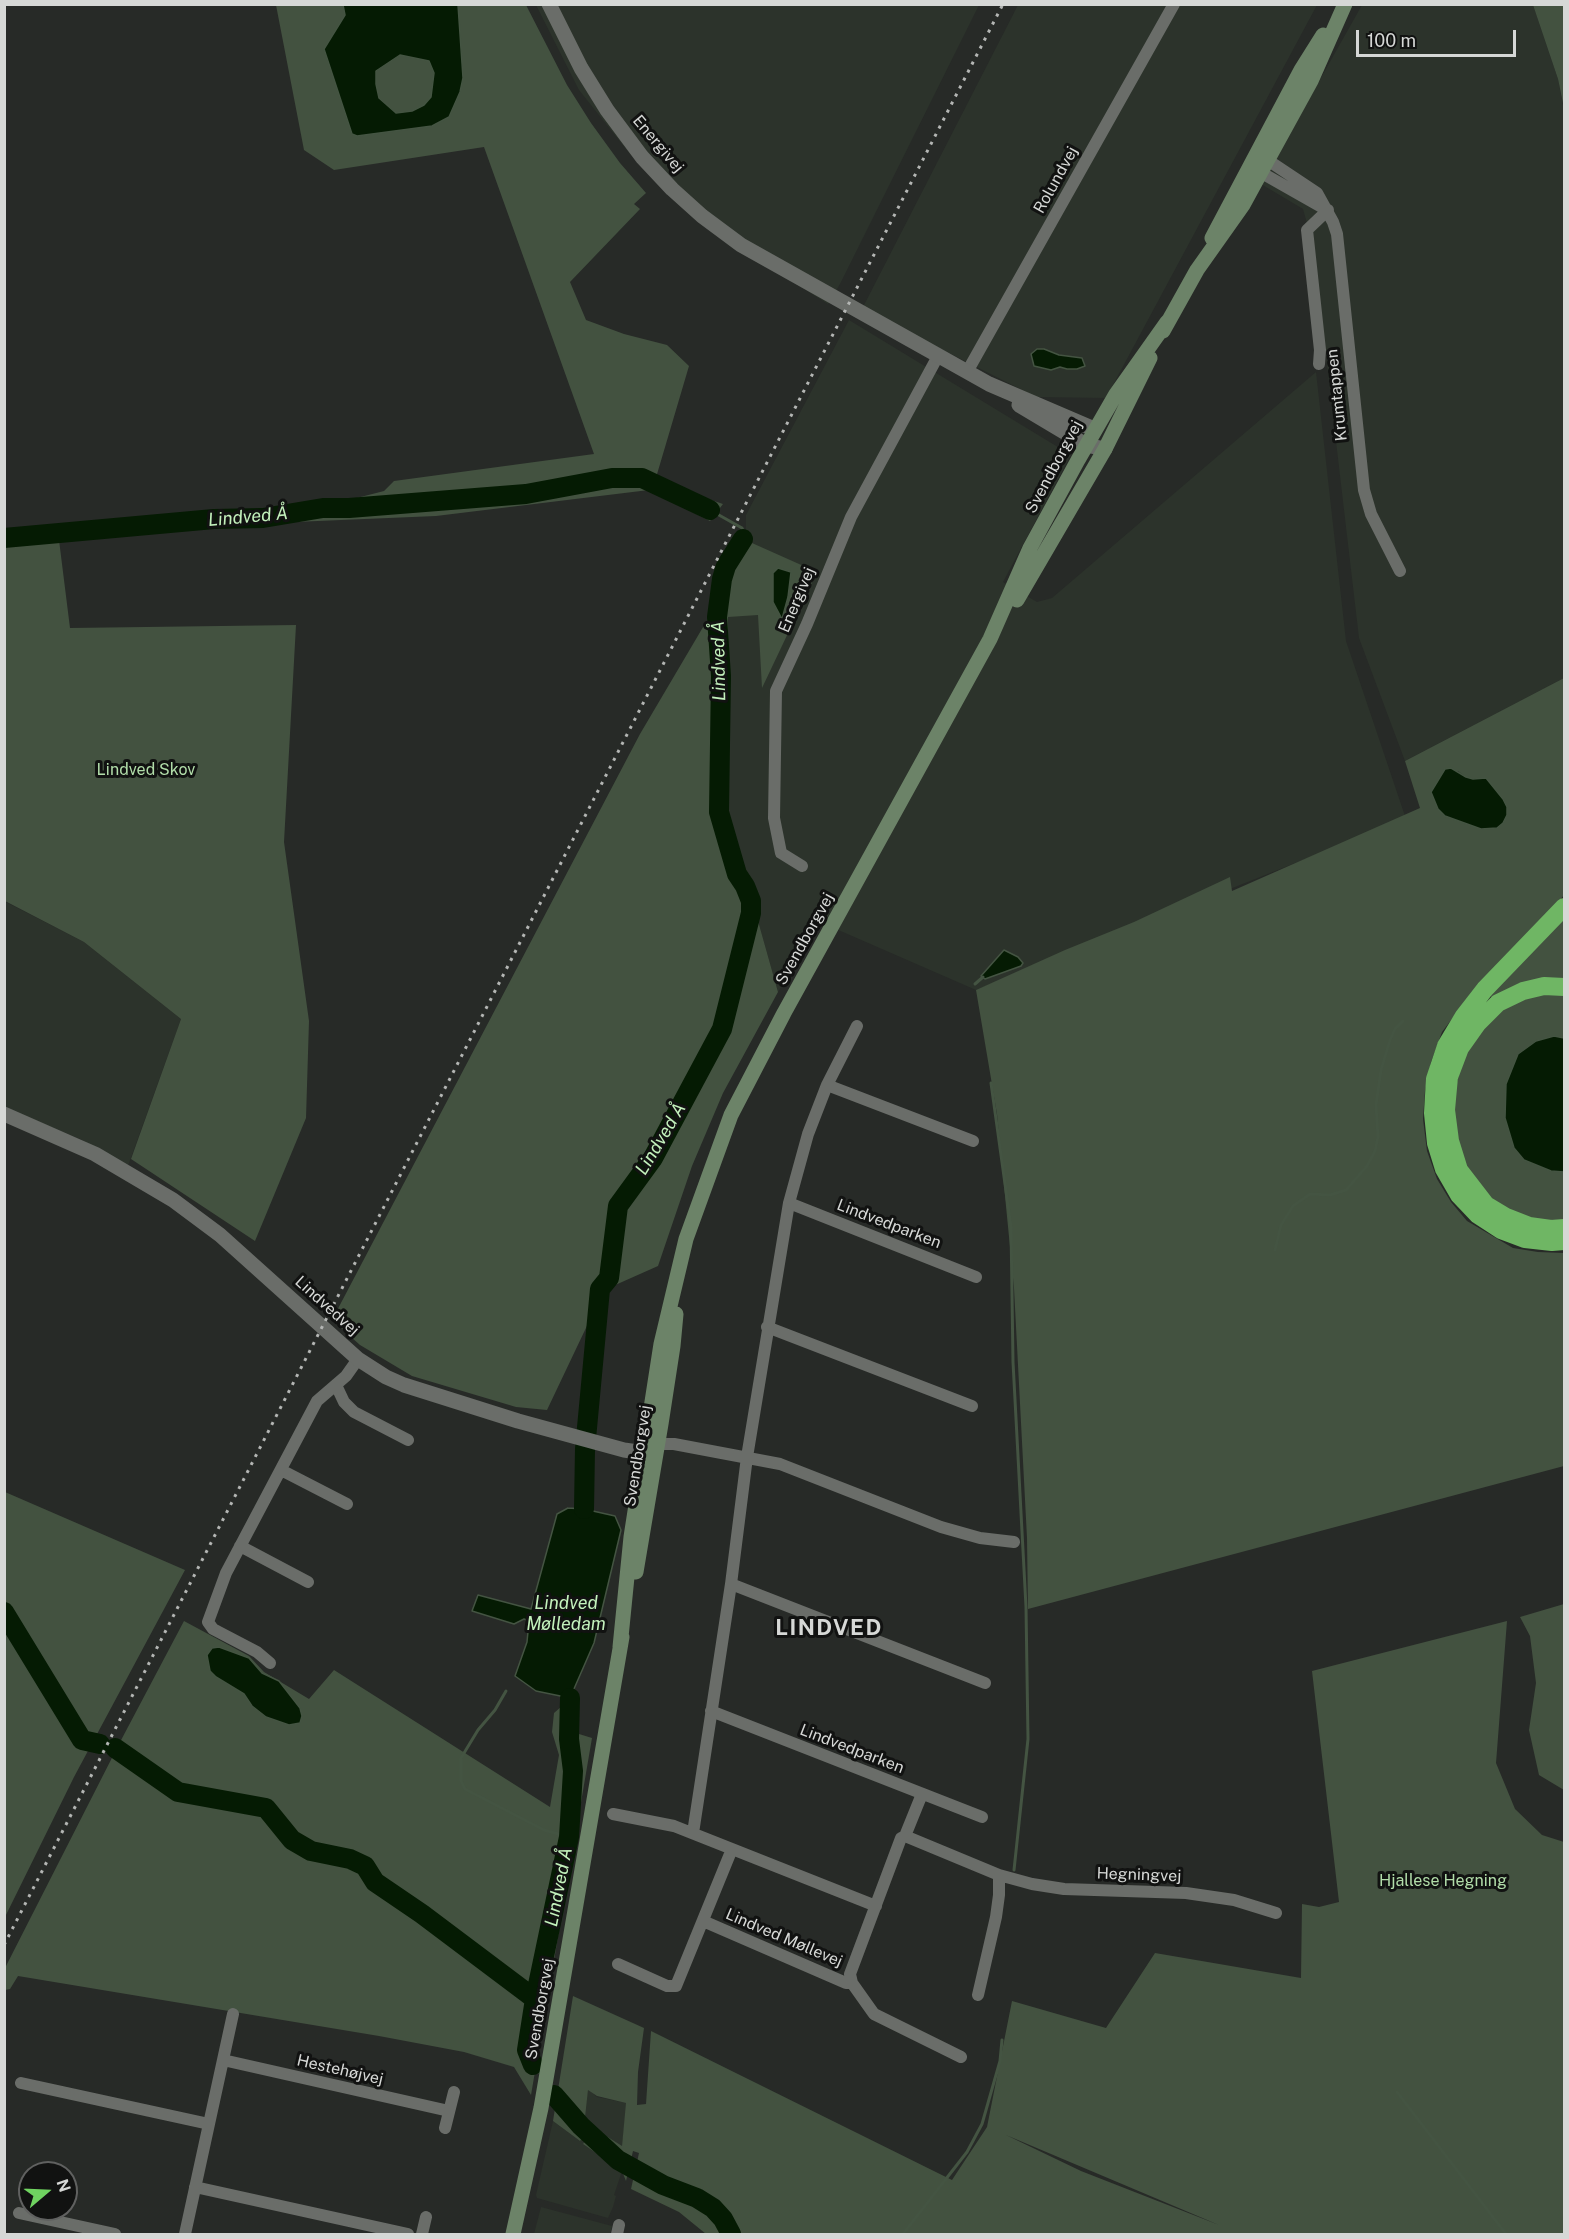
<!DOCTYPE html>
<html>
<head>
<meta charset="utf-8">
<style>
  body { margin:0 }
  #map { position:relative; width:1569px; height:2239px; overflow:hidden; background:#272a27; font-family:"Public Sans",sans-serif }
  canvas { display:block }
  .frame { position:absolute; inset:0; border:6px solid #d6d8d6; pointer-events:none }
  .north { position:absolute; left:18px; top:2161px; width:60px; height:60px; box-sizing:border-box; background:#111211; border:2px solid #606160; border-radius:50%; rotate:71deg; font-size:16px; font-weight:700; line-height:24px; text-align:center; color:#d6d8d6 }
  .north::after { content:''; display:block; margin:auto; width:21px; height:27px; background:#6fd360; clip-path:polygon(50% 0,100% 100%,50% 72%,0 100%) }
  .scale { position:absolute; left:1356px; top:30px; width:160px; height:27px; box-sizing:border-box; border:3px solid #d6d8d6; border-top:0; padding-left:8px; font-size:18px; line-height:21px; white-space:nowrap; color:#d6d8d6; -webkit-text-stroke:4px #111211; paint-order:stroke }
</style>
</head>
<body>
<div id="map">
<canvas width="1569" height="2239"></canvas>
<div class="frame"></div>
<div class="north">N</div>
<div class="scale">100 m</div>
</div>
<script>
const ctx = document.querySelector('canvas').getContext('2d');
ctx.lineJoin = 'round';
function paint(path, color) {
  ctx.fillStyle = color;
  ctx.fill(path, 'evenodd');
}
function toPath(rows) {
  const path = new Path2D();
  for (const r of rows) {
    path.moveTo(r[0], r[1]);
    for (let i = 2; i < r.length; i += 2) path.lineTo(r[i], r[i + 1]);
  }
  return path;
}
function trace(path, color, width, dash) {
  ctx.strokeStyle = color;
  ctx.lineWidth = width;
  ctx.lineCap = dash ? 'butt' : 'round';
  ctx.setLineDash(dash || []);
  ctx.stroke(path);
}
function drawText(font, color, halo, rows, align = 'center') {
  ctx.font = font + ' "Public Sans",sans-serif';
  ctx.lineWidth = 6;
  ctx.setLineDash([]);
  ctx.textBaseline = 'middle';
  ctx.strokeStyle = halo;
  ctx.fillStyle = color;
  for (const [text, x, y, turn = 0] of rows) {
    ctx.save();
    ctx.translate(x, y);
    ctx.rotate((+turn || 0) * Math.PI / 180);
    ctx.textAlign = isNaN(turn) ? turn : align;
    if (halo) ctx.strokeText(text, 0, 0);
    ctx.fillText(text, 0, 0);
    ctx.restore();
  }
}
paint(toPath([
  [536,5,979,5,840,284,828,304,705,227,630,154,579,90],
  [1018,5,1317,5,1106,398,1036,397,862,309],
  [1362,5,1533,5,1558,79,1564,110,1564,678,1405,761,1359,638,1313,245,1303,209,1261,184],
  [849,320,1071,455,1003,582,1037,602,1052,598,1316,372,1346,641,1406,819,976,990,820,922,778,992,728,814,728,586,746,541,746,515],
  [4,901,84,942,181,1019,128,1166,80,1139,5,1108],
  [588,2089,597,2097,627,2103,622,2147,583,2144,622,2171,614,2195,616,2196,613,2207,608,2218,537,2198,536,2195,553,2121,580,2141],
  [541,2207,612,2226,610,2234,534,2234]
]), '#2c332b');
paint(toPath([
  [276,5,526,5,567,85,591,123,620,163,646,193,634,204,640,209,570,282,586,320,624,334,667,345,689,366,655,481,723,504,710,521,649,490,436,516,294,522,294,514,384,491,394,481,594,454,484,147,334,170,304,150],
  [1533,5,1564,5,1564,108,1558,79],
  [743,539,817,572,762,688,758,615,728,617,728,814,778,992,723,1093,692,1166,658,1266,604,1290,547,1410,516,1407,412,1376,360,1345,332,1320,640,734,719,600,722,579,726,566],
  [59,540,70,628,296,625,284,842,309,1021,306,1118,255,1241,131,1159,181,1019,84,942,5,901,5,547],
  [1564,678,1564,895,1542,922,1476,987,1442,1032,1431,1062,1425,1091,1423,1119,1427,1151,1437,1179,1451,1202,1467,1221,1513,1248,1538,1252,1564,1253,1564,1466,1028,1609,1027,1538,1014,1288,997,1114,976,990,1065,950,1134,922,1230,877,1232,891,1420,808,1405,761],
  [1458,771,1466,777,1473,779,1486,778,1438,809,1434,797],
  [1564,918,1564,982,1494,999,1488,994],
  [1543,994,1564,995,1564,1223,1545,1224,1494,1204,1469,1174,1455,1136,1455,1090,1461,1066,1470,1044,1497,1012,1516,1001],
  [5,1492,185,1570,74,1777,5,1917],
  [1564,1604,1564,1790,1539,1775,1529,1730,1536,1683,1530,1636,1520,1617],
  [184,1621,249,1656,264,1672,309,1699,334,1670,550,1807,559,1755,552,1732,554,1713,562,1706,568,1709,566,1730,592,1738,531,2095,514,2067,464,2052,379,2036,18,1976,10,1989,5,1990,4,1970,119,1744],
  [1507,1621,1496,1763,1515,1809,1542,1835,1564,1842,1564,2234,706,2234,679,2212,631,2189,639,2153,633,2151,626,2181,622,2171,583,2144,595,2129,622,2146,626,2103,597,2096,588,2090,585,2117,592,2126,580,2141,553,2121,573,1996,644,2028,638,2072,637,2105,646,2104,651,2031,952,2180,987,2127,1012,2001,1106,2028,1155,1953,1301,1978,1302,1904,1319,1907,1339,1902,1312,1671],
  [1006,2135,1219,2225,1081,2171]
]), '#435240');
const water = toPath([
  [343,5,458,5,463,78,460,92,449,117,432,126,357,136,352,134,324,49,345,15,343,5],
  [400,55,429,61,434,73,431,97,424,105,412,111,396,113,379,98,376,84,376,71,400,55],
  [1037,349,1044,349,1059,355,1082,358,1085,366,1077,369,1067,369,1060,367,1051,370,1034,366,1031,354,1037,349],
  [778,568,791,572,788,597,782,619,773,602,773,573,778,568],
  [1451,768,1466,777,1473,779,1486,778,1503,799,1507,807,1507,815,1503,823,1497,828,1481,829,1445,816,1438,809,1431,792,1445,769,1451,768],
  [1004,950,1018,957,1023,963,1021,966,985,979,981,976,1004,950],
  [1554,1036,1564,1038,1564,1172,1551,1171,1524,1160,1514,1148,1505,1118,1506,1084,1518,1054,1536,1041,1554,1036],
  [568,1508,584,1509,615,1516,621,1530,594,1643,570,1698,536,1691,515,1676,527,1642,529,1621,524,1619,514,1624,472,1611,478,1595,531,1609,557,1514,568,1508],
  [219,1647,249,1658,262,1673,279,1681,300,1708,302,1716,300,1723,289,1725,266,1717,252,1706,244,1694,216,1677,210,1671,207,1655,212,1648,219,1647]
]);
paint(water, '#051b03');
trace(water, '#445442', 1.5);
trace(toPath([
  [710,510,742,528,745,535,743,539],
  [975,984,983,977],
  [991,1083,1011,1227,1013,1362,1026,1607,1028,1739,1014,1870],
  [1275,1250,1281,1225,1293,1206,1310,1194,1330,1195,1346,1190,1367,1166,1375,1151,1378,1137,1376,1105,1381,1070,1390,1040,1395,1029,1403,1021],
  [506,1691,495,1710,478,1730,461,1758,461,1781,465,1789,544,1830,569,1837],
  [533,2065,538,2072],
  [1397,2092,1506,2234],
  [903,2234,967,2152,982,2124,1000,2061,1002,2040]
]), '#445442', 3);
trace(toPath([
  [4,538,214,519,263,518,323,508,349,508,526,494,612,478,642,478,710,510],
  [584,1509,585,1449,600,1289,609,1278,618,1206,653,1158,722,1029,751,913,751,901,745,886,737,874,719,812,721,676,717,617,722,579,726,566,743,539],
  [4,1612,82,1740,100,1744],
  [115,1748,178,1792,266,1808,292,1840,311,1851,350,1859,365,1866,375,1882,422,1914,535,1999],
  [533,2065,527,2050,535,1999,569,1837,573,1771,569,1739,570,1698],
  [554,2095,581,2126,618,2160,663,2185,697,2198,713,2208,723,2219,731,2234]
]), '#051b03', 20);
trace(toPath([
  [1260,155,1317,193,1333,222,1337,234,1364,490,1371,514,1400,571],
  [1253,168,1327,210],
  [1319,364,1320,350,1307,230,1328,210],
  [967,372,1174,4],
  [802,866,781,853,774,818,776,691,807,624,851,517,938,356],
  [827,1085,973,1141],
  [789,1203,976,1277],
  [767,1327,972,1406],
  [336,1385,344,1402,354,1412,408,1440],
  [657,1444,674,1444,780,1464,941,1527,980,1538,1014,1542],
  [281,1470,347,1504],
  [240,1546,308,1582],
  [731,1584,985,1683],
  [270,1663,257,1652,213,1629,208,1622,226,1573,317,1401,346,1376,358,1359],
  [711,1711,982,1817],
  [922,1794,905,1836,999,1875,1032,1884,1064,1889,1186,1893,1234,1900,1276,1913],
  [613,1814,674,1826,876,1906],
  [693,1833,731,1584,747,1457,789,1203,808,1134,827,1085,857,1026],
  [905,1836,901,1838,850,1974,852,1983,874,2014,961,2057],
  [703,1921,846,1983,852,1983],
  [618,1964,667,1986,676,1986,732,1849],
  [978,1995,996,1917,999,1895,999,1875],
  [223,2060,449,2111],
  [21,2083,209,2124],
  [445,2128,454,2092],
  [195,2187,408,2234],
  [19,2213,115,2234],
  [185,2234,233,2014],
  [422,2234,426,2217],
  [617,2234,619,2225]
]), '#6a6d69', 12);
trace(toPath([
  [549,4,581,68,607,110,642,157,672,189,702,216,741,245,989,384,1094,429],
  [1019,405,1086,445,1105,449],
  [4,1114,95,1154,173,1200,220,1235,358,1359,386,1377,404,1385,518,1421,624,1450,638,1452,654,1446]
]), '#6a6d69', 15);
trace(toPath([
  [1212,238,1301,70,1323,35],
  [1163,331,1197,270,1243,205,1261,172,1311,81,1345,4],
  [1017,600,1105,449,1150,358],
  [636,1572,661,1424,673,1346,676,1314],
  [620,1647,631,1537,661,1344,686,1239,731,1115,784,1013,990,639,1030,548,1078,460,1116,394,1167,322],
  [513,2234,541,2108,622,1637]
]), '#6c8368', 15);
trace(toPath([
  [1564,907,1485,989,1464,1016,1446,1046,1435,1079,1433,1113,1436,1143,1444,1169,1459,1195,1478,1215,1501,1230,1525,1239,1552,1242,1564,1241],
  [1564,987,1544,986,1523,991,1498,1003,1477,1024,1460,1048,1449,1077,1446,1110,1450,1141,1459,1170,1486,1205,1506,1217,1529,1226,1551,1229,1564,1228]
]), '#6fb664', 18);
trace(toPath([
  [4,1945,1003,4]
]), '#b4b6b4', 3, [3, 6]);
drawText('16px', '#d6d8d6', '#111211', [
  ["Energivej",658,144,50],
  ["Rolundvej",1056,180,-61],
  ["Krumtappen",1337,395,-96],
  ["Svendborgvej",1054,467,-62],
  ["Energivej",797,600,-67],
  ["Svendborgvej",805,939,-61],
  ["Lindvedparken",889,1224,21],
  ["Lindvedvej",327,1306,42],
  ["Svendborgvej",638,1456,-81],
  ["Lindvedparken",852,1749,21],
  ["Hegningvej",1139,1875,2],
  ["Lindved Møllevej",784,1938,23],
  ["Svendborgvej",540,2009,-80],
  ["Hestehøjvej",340,2070,13]
]);
drawText('16px', '#b1dda9', '#111211', [
  ["Lindved Skov",146,770],
  ["Hjallese Hegning",1443,1881]
]);
drawText('italic 18px', '#c3f1bc', '#111211', [
  ["Lindved Å",248,517,-5],
  ["Lindved Å",719,661,-91],
  ["Lindved Å",661,1139,-59],
  ["Lindved",566,1603],
  ["Mølledam",566,1624],
  ["Lindved Å",559,1887,-79]
]);
ctx.letterSpacing = '1.5px';
drawText('bold 22px', '#d6d8d6', '#111211', [
  ["LINDVED",829,1628]
]);
ctx.letterSpacing = '0px';
</script>
</body>
</html>
